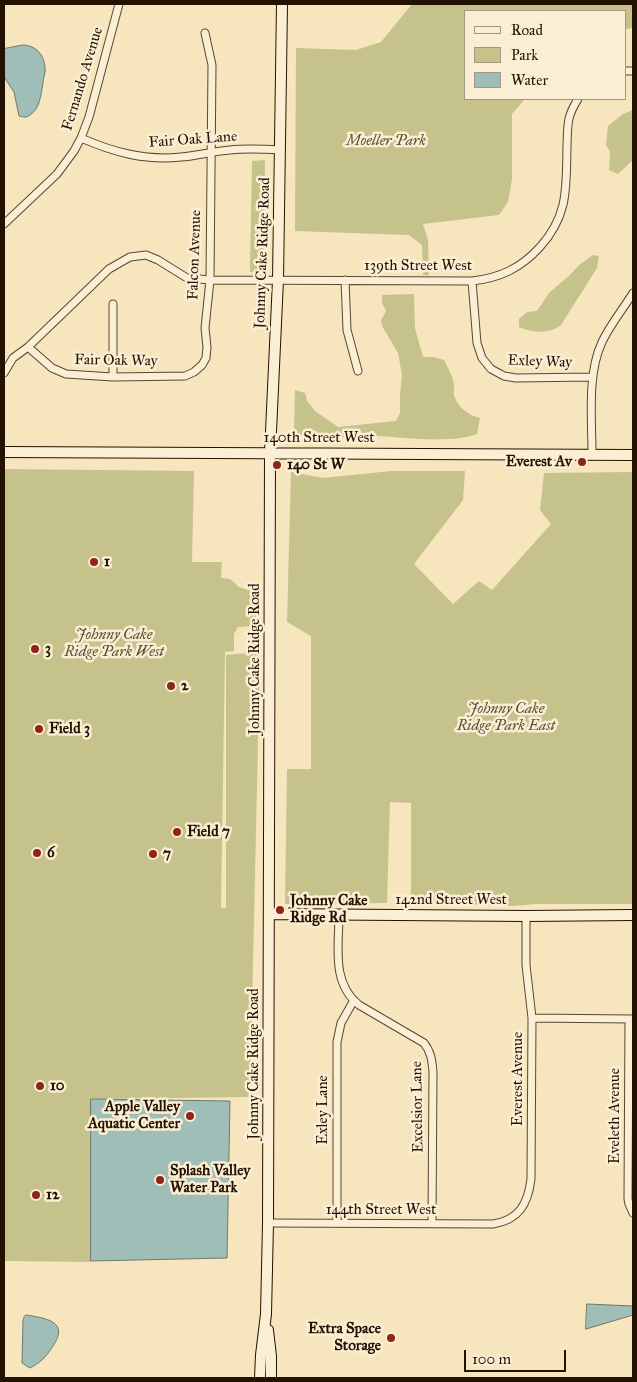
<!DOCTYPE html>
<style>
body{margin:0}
#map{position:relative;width:637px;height:1382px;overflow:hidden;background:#f7e5bd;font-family:"IM FELL Great Primer",serif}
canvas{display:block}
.frame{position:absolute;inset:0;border:5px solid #241200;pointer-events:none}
.legend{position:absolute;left:464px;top:10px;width:162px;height:90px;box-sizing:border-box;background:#faeed4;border:1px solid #a4967f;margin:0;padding:6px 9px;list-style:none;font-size:15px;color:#241200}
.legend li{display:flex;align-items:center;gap:10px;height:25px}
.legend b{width:25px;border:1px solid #a4967f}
.scale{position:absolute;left:464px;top:1350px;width:102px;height:22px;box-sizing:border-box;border:2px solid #241200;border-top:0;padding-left:6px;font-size:15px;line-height:18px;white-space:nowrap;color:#241200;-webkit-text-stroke:4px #faeed4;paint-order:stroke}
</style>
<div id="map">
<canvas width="637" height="1382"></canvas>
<div class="frame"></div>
<ul class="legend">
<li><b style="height:6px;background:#faeed4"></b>Road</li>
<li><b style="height:14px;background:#c5c28c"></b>Park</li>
<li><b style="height:14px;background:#9ebeb7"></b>Water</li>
</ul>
<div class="scale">100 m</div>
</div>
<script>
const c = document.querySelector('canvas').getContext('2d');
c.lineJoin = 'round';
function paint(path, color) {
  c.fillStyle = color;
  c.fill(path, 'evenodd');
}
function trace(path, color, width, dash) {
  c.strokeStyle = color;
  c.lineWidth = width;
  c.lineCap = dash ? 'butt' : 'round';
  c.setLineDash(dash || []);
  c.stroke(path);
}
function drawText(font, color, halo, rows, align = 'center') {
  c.font = font + ' "IM FELL Great Primer",serif';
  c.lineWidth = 5;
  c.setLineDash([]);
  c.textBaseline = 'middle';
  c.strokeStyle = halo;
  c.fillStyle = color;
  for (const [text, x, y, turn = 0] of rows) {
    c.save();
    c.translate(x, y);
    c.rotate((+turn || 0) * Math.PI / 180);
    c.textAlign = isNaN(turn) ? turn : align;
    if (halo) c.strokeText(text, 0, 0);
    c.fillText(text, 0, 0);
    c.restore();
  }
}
const green = new Path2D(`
 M412,4H633V28L626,29V11H466V99H525L512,114V179L508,202L499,215L423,224L428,240L429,275H423L422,245L409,235L295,231L296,48L356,50L381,42Z
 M633,110V160L618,174L609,170L610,152L606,145L608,126L623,114Z
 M265,160L263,273L250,272L252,161Z
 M593,255L599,256L597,268L561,325C550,334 532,333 519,327V319L527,312L537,311L549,293L571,274L579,265Z
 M414,294L415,328L423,357H433L444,360C448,368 454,378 454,387C455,391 453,390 454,395C458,408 468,415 480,418L477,434C450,444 404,437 374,436C348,436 320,441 294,434L295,390L305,393L307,401L315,411L338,427L396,421L400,413V396L402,375L398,353L382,326L381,320L386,311L382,303V295Z
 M4,469L194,471L192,562H222L221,578L230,579L239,587L254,592L257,626L238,627L234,634V651L225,652L221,908H226V655L260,652L250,1097L91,1099L90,1262L4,1261Z
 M391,471H465L463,500L414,564L453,604L479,581L492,590L551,524L540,510L544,473L633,472V904H536L513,906L411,902V803L390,802L387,903L285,904L287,769H311V636L287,622L291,472L323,478Z`);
const water = new Path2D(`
 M23,45C36,45 44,55 45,67C46,72 43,78 43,83C41,94 40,109 30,115C27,118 23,117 19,116L14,92L4,77V49Z
 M91,1099L230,1101L227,1258L91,1261Z
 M587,1304L633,1306V1315L586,1329Z
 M26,1315C45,1318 70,1321 53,1346C47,1356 40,1363 30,1368L22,1363L23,1321L24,1317Z`);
const street = new Path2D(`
 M626,71H633
 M81,138C113,152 145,161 181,157C197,156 214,151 230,150C246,148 264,149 280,150
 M4,224L57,174L74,151L81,138L89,117L119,4
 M345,280L347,330L358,371
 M472,281L477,343L482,358L491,369L504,376L516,378L592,377
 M28,347L52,368L66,374L113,377L185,376L194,372L202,365L206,358L207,347L205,328L210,280L212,65L205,33
 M4,373L13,358L28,347L109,269L130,257L146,255L158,260L187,278L210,280L472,281C500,278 521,268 540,247C569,215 566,187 567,146C568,125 566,118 578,99
 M113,377V304
 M592,454C592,419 587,374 602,342C610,325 623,309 633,293
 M339,914C339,946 331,983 359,1005L424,1043C431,1052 432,1060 433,1072L432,1223
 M532,1018L631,1019
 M629,1019L628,1199L629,1204L633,1213
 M268,1223L493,1224C519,1220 528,1204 531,1179L532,1018L526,965V916
 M337,1223V1042L341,1023L354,1000`);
const secondary = new Path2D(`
 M4,452L633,455
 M269,914L526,916L633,915
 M268,1330L271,1356V1378
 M260,1378L261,1355L266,1314L268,1223L270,453L278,280L282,4`);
const markers = [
 [582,462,5,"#8f2418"],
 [277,465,5,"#8f2418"],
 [94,562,5,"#8f2418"],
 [35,649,5,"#8f2418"],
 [171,686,5,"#8f2418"],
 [39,729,5,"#8f2418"],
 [177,832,5,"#8f2418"],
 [37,853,5,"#8f2418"],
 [153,854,5,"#8f2418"],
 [280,910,5,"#8f2418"],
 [40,1086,5,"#8f2418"],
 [190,1116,5,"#8f2418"],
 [160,1180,5,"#8f2418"],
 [36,1195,5,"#8f2418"],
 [391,1338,5,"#8f2418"]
];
const streetNames = [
 ["Fernando Avenue",83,79,-73],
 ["Fair Oak Lane",193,140,-4],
 ["Johnny Cake Ridge Road",263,253,-88],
 ["Falcon Avenue",195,255,-88],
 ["139th Street West",418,266],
 ["Fair Oak Way",116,361,1],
 ["Exley Way",540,362,2],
 ["140th Street West",319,438],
 ["Johnny Cake Ridge Road",255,659,-90],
 ["142nd Street West",451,900],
 ["Johnny Cake Ridge Road",254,1064,-90],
 ["Everest Avenue",518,1079,-90],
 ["Excelsior Lane",418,1107,-91],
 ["Exley Lane",323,1110,-90],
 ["Eveleth Avenue",615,1116,-90],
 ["144th Street West",381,1210]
];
const parkNames = [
 ["Moeller Park",386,141],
 ["Johnny Cake",114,635],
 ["Ridge Park West",114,652],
 ["Johnny Cake",506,709],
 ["Ridge Park East",506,726]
];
const poiNames = [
 ["Everest Av",572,462,"right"],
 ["140 St W",287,465],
 ["1",104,562],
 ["3",45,649],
 ["2",181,686],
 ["Field 3",49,729],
 ["Field 7",187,832],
 ["6",47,853],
 ["7",163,854],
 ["Johnny Cake",290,901],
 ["Ridge Rd",290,918],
 ["10",50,1086],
 ["Apple Valley",180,1107,"right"],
 ["Aquatic Center",180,1124,"right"],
 ["Splash Valley",170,1171],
 ["Water Park",170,1188],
 ["12",46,1195],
 ["Extra Space",381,1329,"right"],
 ["Storage",381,1346,"right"]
];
paint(green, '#c5c28c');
paint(water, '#9ebeb7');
trace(water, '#6d796e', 1);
trace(street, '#59472f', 9);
trace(secondary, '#241200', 12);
trace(street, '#faeed4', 7);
trace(secondary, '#faeed4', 10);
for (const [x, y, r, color] of markers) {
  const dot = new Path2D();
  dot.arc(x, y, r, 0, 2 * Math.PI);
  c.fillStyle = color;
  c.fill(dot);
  trace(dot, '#faeed4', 2);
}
drawText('15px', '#241200', '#faeed4', streetNames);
drawText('italic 15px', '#5c5031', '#faeed4', parkNames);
drawText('bold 15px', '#241200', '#faeed4', poiNames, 'left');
</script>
